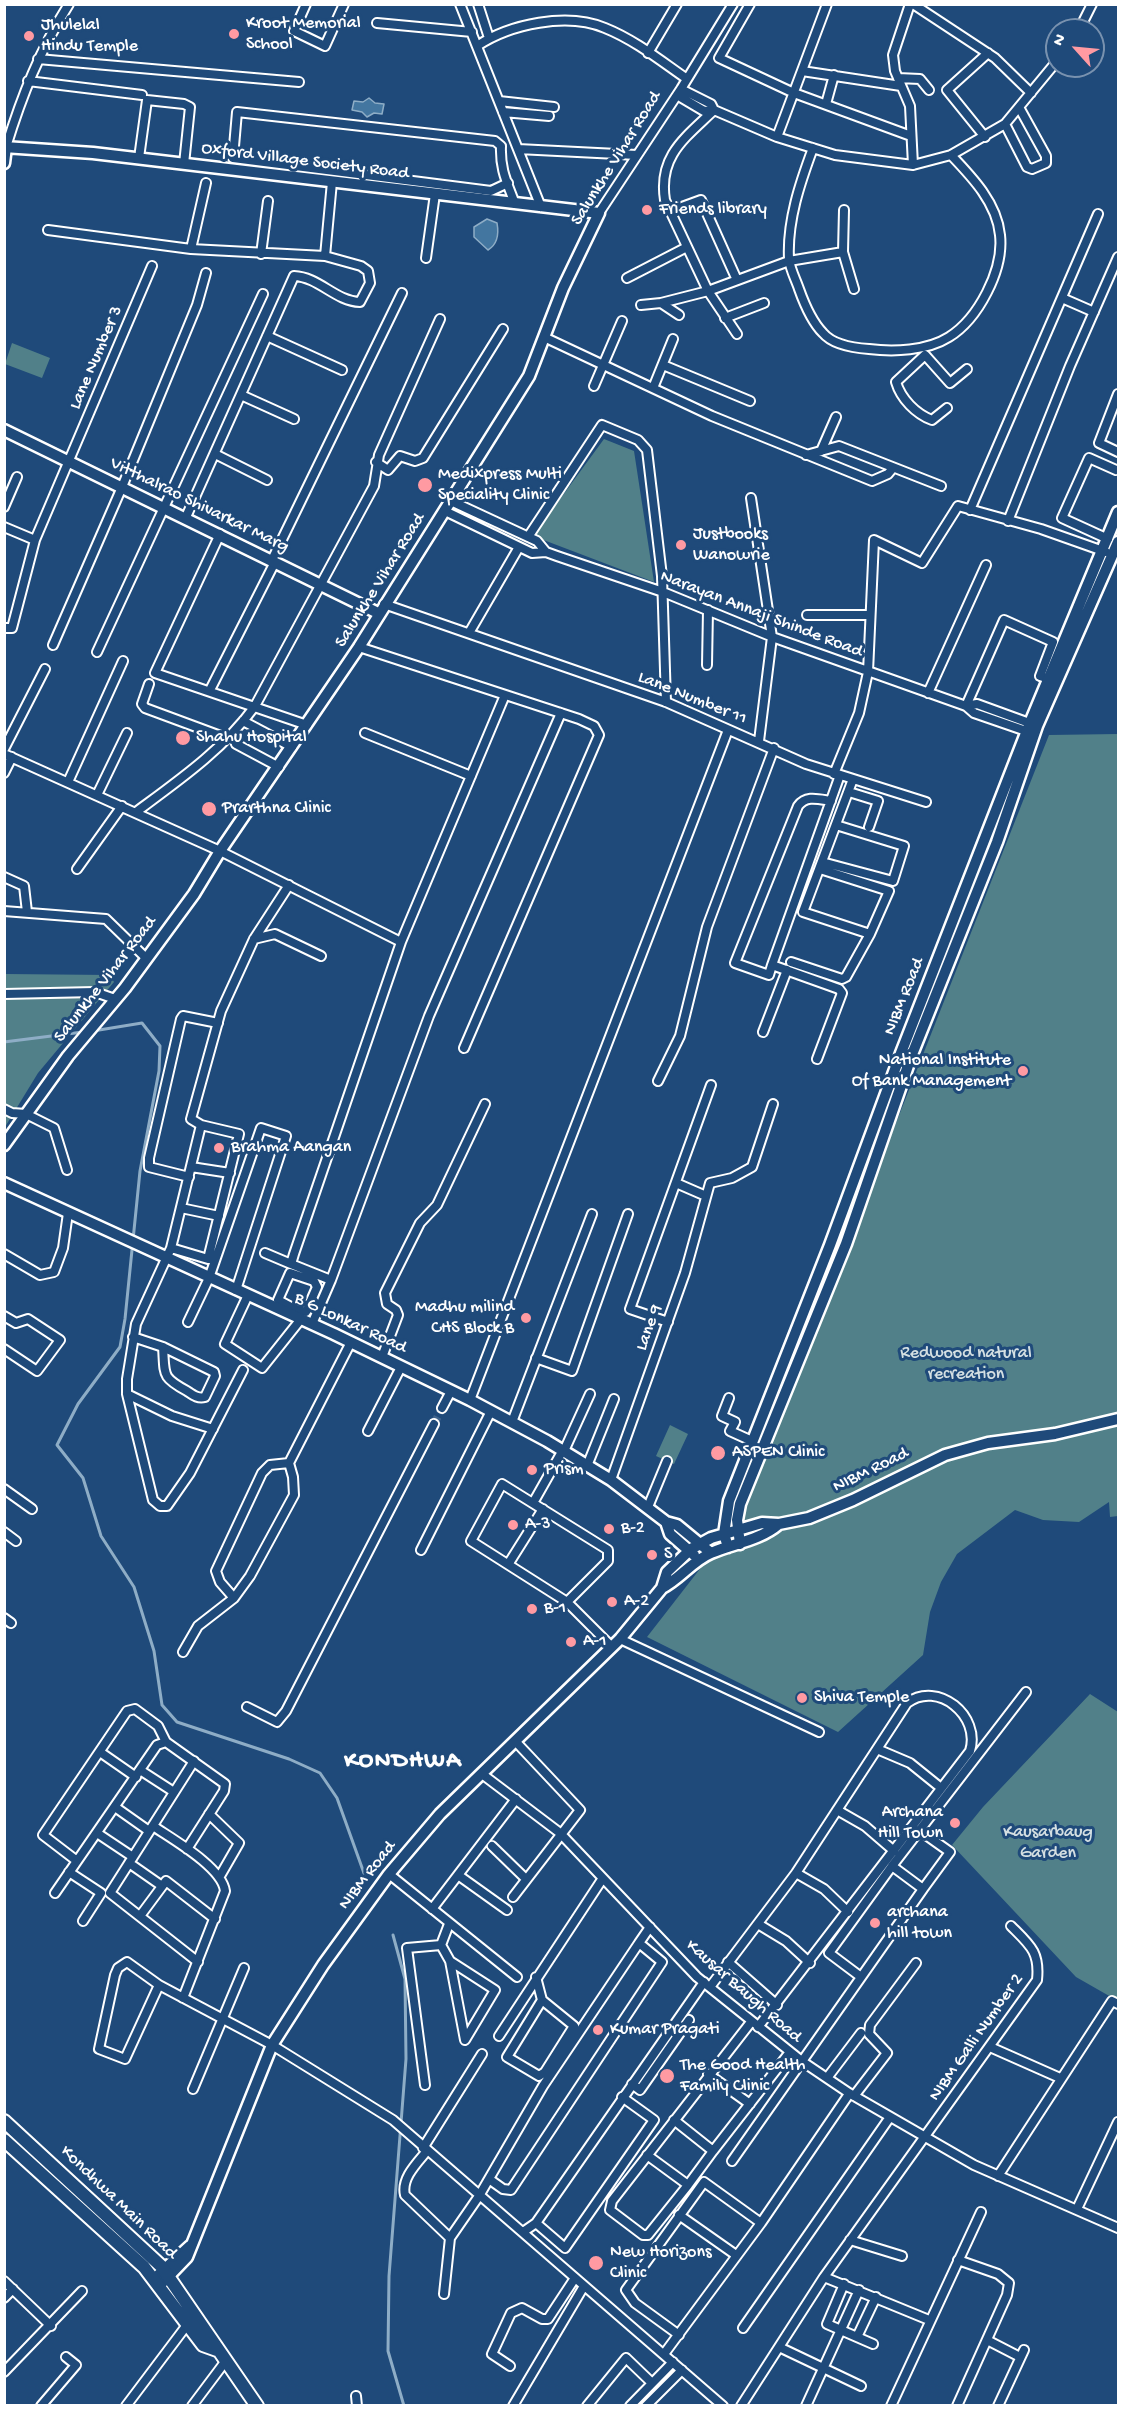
<!DOCTYPE html>
<style>
body{margin:0}
#map{position:relative;width:1123px;height:2410px;overflow:hidden;background:#1f4a7a;font-family:"Gochi Hand",sans-serif}
canvas{display:block}
.frame{position:absolute;inset:0;border:6px solid #fff;pointer-events:none}
.north{position:absolute;left:1045px;top:18px;width:60px;height:60px;box-sizing:border-box;background:#1f4a7a;border:2px solid #7992af;border-radius:50%;rotate:297deg;font-size:16px;font-weight:700;line-height:24px;text-align:center;color:#fff}
.north::after{content:'';display:block;margin:auto;width:21px;height:27px;background:#ff9aa2;clip-path:polygon(50% 0,100% 100%,50% 72%,0 100%)}
</style>
<div id="map">
<canvas width="1123" height="2410"></canvas>
<div class="frame"></div>
<div class="north">N</div>
</div>
<script>
const c = document.querySelector('canvas').getContext('2d');
c.lineJoin = 'round';
function paint(path, color) {
  c.fillStyle = color;
  c.fill(path, 'evenodd');
}
function trace(path, color, width, dash) {
  c.strokeStyle = color;
  c.lineWidth = width;
  c.lineCap = dash ? 'butt' : 'round';
  c.setLineDash(dash || []);
  c.stroke(path);
}
function drawText(font, color, halo, rows, align = 'center') {
  c.font = font + ' "Gochi Hand",sans-serif';
  c.lineWidth = 6;
  c.setLineDash([]);
  c.textBaseline = 'middle';
  c.strokeStyle = halo;
  c.fillStyle = color;
  for (const [text, x, y, turn = 0] of rows) {
    c.save();
    c.translate(x, y);
    c.rotate((+turn || 0) * Math.PI / 180);
    c.textAlign = isNaN(turn) ? turn : align;
    if (halo) c.strokeText(text, 0, 0);
    c.fillText(text, 0, 0);
    c.restore();
  }
}
const green = new Path2D(`
 M12,343L50,358L42,378L5,364Z
 M604,439L634,451L654,582L533,536Z
 M1118,734V1516L1110,1517L1109,1502L1079,1522L1043,1520L1015,1510L957,1554L941,1582L930,1612L923,1655L838,1732L647,1637L741,1516L1049,735Z
 M5,974L110,975L114,982L38,1073L5,1127Z
 M670,1425L688,1434L674,1464L656,1456Z
 M1090,1694L1118,1712V2001L1076,1977L952,1845L983,1807Z`);
const water = new Path2D(`
 M369,98L375,103L384,104L382,114L374,113L367,117L362,112L352,110L354,101L363,102Z
 M487,219L497,223C499,234 498,244 488,250L474,237V227Z`);
const stream = new Path2D(`
 M93,1031L142,1023L160,1046L159,1071L140,1171L125,1319L120,1347L78,1404L57,1445L83,1478L101,1536L134,1587L154,1651L162,1705L177,1722L289,1759L320,1773L337,1798L365,1876
 M4,1042L83,1032
 M393,1935L405,1979L406,2059L389,2276L388,2351L404,2406`);
const streetTunnel = new Path2D(`
 M434,1424L442,1408`);
const street = new Path2D(`
 M306,4L294,31L325,46L344,4
 M460,4L541,207
 M478,4L489,38
 M750,4L719,58L794,93L911,136
 M910,4L893,55L895,71L910,106L913,165
 M913,4L995,58L1031,93
 M377,23L472,32
 M1079,30L1092,4
 M477,46C510,24 567,12 605,28C635,40 661,61 687,79
 M648,53L677,4
 M38,59L299,82
 M802,71L901,86
 M898,78L920,79L929,90
 M28,81L142,95
 M681,89L711,104L714,110L777,137L835,155L913,165L951,155L1005,124L1057,61
 M677,95L704,111L714,110
 M499,101L554,107
 M826,104L834,75
 M714,110C685,138 658,156 665,200L708,291L737,334
 M503,112L549,116
 M1005,124L1027,167L1032,169L1046,163V156L1020,109
 M777,137L827,4
 M985,137L947,90L988,53
 M6,147C22,95 40,50 69,4
 M813,148C800,183 787,221 789,259C790,269 796,280 799,289C804,303 812,322 823,333C833,345 854,348 869,349C893,352 927,351 949,337C978,319 1004,270 1000,235C997,203 972,177 951,155
 M518,149L637,155
 M139,158L147,100L184,104L190,107L184,164
 M508,183L491,191L233,158L237,112L495,141L501,146C500,170 507,182 515,204
 M844,210L843,252L854,289
 M671,211L701,200L737,280
 M599,213L681,89L733,4
 M48,230L191,249
 M261,254L268,201
 M325,256L332,182
 M426,258L435,194
 M627,278L687,247
 M1062,298L1094,312
 M661,303L708,291L789,261L843,252
 M641,305L661,303L679,315
 M725,318L764,303
 M267,336L342,370
 M546,338L712,416L872,481L888,474L893,468
 M663,365L750,401
 M594,386L622,321
 M653,388L673,339
 M1118,394L1099,443L1118,452
 M241,395L294,419
 M947,408L932,420C916,414 901,399 896,382L925,355L950,383L967,369
 M821,451L836,417
 M215,454L267,480
 M806,455L839,446L941,486
 M376,462L388,470L400,456L415,461L423,458L503,329
 M751,498L772,637L759,741
 M451,501L537,541L546,552L557,556L663,592L775,638L966,706L974,713L1029,732
 M4,507L17,477
 M970,510L1098,214
 M445,511L532,553L546,552
 M186,517L294,276C319,277 335,301 360,302L370,283L368,271L361,266L325,256L191,249L206,183
 M1008,521L1070,366L1118,257
 M4,527L35,540
 M220,534L155,673L307,725
 M528,537L602,425L638,440L647,450L662,576L666,702
 M1108,539L1062,518L1089,458L1116,470
 M272,560L402,293
 M384,604L666,702L806,764L926,802
 M807,615H870
 M4,628H12L35,540L152,266
 M469,633L519,547
 M53,645L122,487L197,305L206,273
 M359,647L579,719L594,726L599,735L464,1048
 M97,652L263,294
 M707,665L708,610
 M149,684L142,704L145,708L226,738
 M210,690L275,562
 M928,693L986,565
 M966,706L1004,620L1053,642L1040,676L1049,679
 M966,706L977,704L1032,724
 M243,721L292,747
 M365,733L471,776
 M236,744L279,767
 M4,749L45,669
 M4,754L220,851L401,942
 M4,773L12,757
 M834,774L859,713L868,672L874,540L922,563L958,506L1041,529L1106,552
 M68,782L123,661
 M849,792L878,801L869,827
 M97,795L127,733
 M136,812C178,781 224,749 255,706L374,486L379,455L440,319
 M822,862L893,881L904,846L836,825
 M77,869L122,806
 M820,869L889,891L870,934
 M4,877L24,886L27,912
 M4,911L106,919L145,957
 M254,939L275,934L321,956
 M791,962L842,979L846,977L870,934L803,912L853,779
 M772,965L769,975L735,963L798,806C806,795 818,799 831,801
 M4,994L95,992L115,999
 M763,1032L787,970
 M817,1059L842,993L839,989L772,965L840,775
 M658,1081L680,1036L707,927L774,748
 M4,1109L12,1113L26,1114L54,1128L67,1170
 M191,1167L230,1173
 M189,1177L149,1167V1158L181,1019L183,1016L218,1023
 M676,1183L706,1196
 M181,1208L219,1216
 M171,1248L208,1259L239,1134L201,1125
 M265,1253L291,1264
 M4,1254L40,1275L54,1272L63,1248L68,1213
 M331,1280L429,1016L561,713
 M248,1295L225,1344L262,1368L301,1319
 M290,1314L293,1308L278,1300L290,1273L314,1281L317,1287L306,1312L293,1308
 M4,1316L16,1323L28,1319L60,1340L37,1371L4,1349
 M188,1322L209,1278L261,1128L286,1136L236,1290
 M668,1322L630,1309L711,1085
 M312,1324L331,1280L291,1264L294,1254L401,942L505,695
 M133,1337L163,1347L214,1372L215,1376L205,1397C198,1399 193,1395 187,1391C161,1377 165,1375 163,1347
 M382,1357L398,1315L396,1310L387,1304L385,1293L420,1223L437,1205L485,1104
 M536,1358L572,1371L628,1214
 M127,1394L153,1500L160,1506H167L190,1473L243,1370
 M729,1398L722,1416L735,1422L730,1431L752,1441
 M470,1400L728,730
 M442,1408L451,1391
 M512,1422L592,1214
 M213,1429L172,1416L127,1394V1379L136,1324L171,1248L201,1125L191,1119L221,1011L254,939L289,885
 M368,1431L401,1367
 M564,1451L590,1394
 M587,1466L614,1399
 M611,1480L685,1273L710,1183L732,1178L752,1167L773,1104
 M4,1489L32,1509
 M533,1503L563,1450
 M648,1507L667,1461
 M4,1532L16,1541
 M421,1550L491,1411
 M509,1563L543,1509
 M234,1598L220,1582L216,1571L262,1473L270,1465L289,1463
 M567,1602L608,1561V1550L502,1484L471,1541L567,1602L611,1646
 M4,1618L11,1623
 M620,1639L819,1732
 M183,1652L198,1626L234,1598L250,1576L294,1495L293,1477L289,1463L351,1342
 M247,1707L277,1722L286,1711L434,1424
 M877,1749L910,1763L941,1788
 M100,1752L136,1777
 M194,1761L110,1893L198,1962
 M140,1770L174,1792
 M482,1774L560,1833L697,1977L803,2062L849,2093L974,2165L1118,2228
 M115,1807L149,1831
 M837,1810L865,1826L894,1851
 M209,1814L239,1843L220,1876
 M153,1826C172,1839 222,1867 225,1891L183,1998
 M919,1830L950,1852L923,1889
 M97,1833L133,1857
 M492,1846L526,1879
 M77,1861L43,1835L127,1711L135,1709L158,1726L166,1742
 M129,1863L162,1886
 M69,1872L101,1893L83,1921
 M796,1873L824,1889L848,1912
 M389,1874L517,1977
 M458,1875L507,1910
 M55,1893L157,1745L166,1742L225,1784L224,1791L187,1849
 M513,1897L580,1810L516,1742
 M432,1909L516,1799
 M140,1916L166,1881L215,1919
 M449,1924L441,1945L450,1961L465,2040L495,1990L450,1961
 M758,1924L786,1941L810,1963
 M728,1962L777,2005
 M536,1977L542,2000L507,2057L539,2076L545,2072L574,2026L542,2000
 M861,1977L829,1953L892,1866
 M159,1985L125,2059L99,2049L115,1975L118,1968L127,1962L159,1985L272,2045L393,2120L723,2406
 M710,1987L796,1873L907,1703C938,1680 981,1716 970,1751L758,2027
 M499,2036L603,1878
 M990,2047L1060,2078
 M708,2074L750,2104
 M827,2078L861,2033
 M632,2084L640,2090L689,2020
 M425,2085L407,1948L441,1945
 M193,2089L244,1968
 M854,2096L887,2053L869,2034L870,2025L916,1963
 M674,2120L713,2151L688,2185
 M423,2148L482,2054
 M713,2151L790,2052
 M426,2152C416,2164 401,2179 405,2195L450,2238
 M647,2155L688,2185L648,2235H643L610,2210L612,2201L751,2022
 M732,2161L923,1889L892,1866L1026,1692
 M998,2176L1112,2001L1118,2004
 M489,2179L503,2189L511,2190L662,1962L639,1943L650,1927
 M1077,2209L1118,2122
 M679,2215L736,2255
 M536,2223L565,2248L654,2120L622,2097
 M523,2232L536,2223L704,1982
 M850,2240L902,2256
 M824,2277L929,2320
 M4,2281L51,2326
 M844,2284L827,2324L873,2344
 M444,2294L450,2238L479,2196L543,2086L639,1943
 M4,2298L13,2289
 M743,2328L890,2117
 M679,2335L635,2303L626,2290L704,2182L761,2223
 M857,2337L876,2297
 M987,2340L1020,2357
 M779,2347L861,2386
 M664,2354L761,2223L849,2094
 M510,2366L492,2354L511,2313L522,2308L542,2319H548L575,2278
 M4,2372L82,2291
 M356,2396L357,2406
 M41,2406L76,2365L66,2357
 M126,2406L190,2321
 M192,2406L225,2362
 M513,2406L584,2286
 M587,2406L626,2358L652,2383
 M630,2406L673,2362
 M646,2406L682,2370
 M741,2406L824,2277L1037,1980C1040,1952 1030,1945 1011,1926
 M806,2406L859,2290
 M891,2406L981,2212
 M957,2406L1007,2295L1009,2283L998,2274L958,2260
 M998,2406L1024,2350`);
const secondary = new Path2D(`
 M4,147L93,153L599,213L563,288L529,376L359,647L220,851L194,894L125,988L68,1056L4,1145
 M4,163L6,147
 M4,430L378,613
 M4,1183L334,1334L470,1400L547,1441L611,1480L666,1522L677,1525L711,1553
 M666,1522L670,1534L694,1555
 M740,1544L737,1520L740,1504L846,1244L911,1057L997,842L1037,726L1118,542
 M728,1547L724,1534L729,1501L830,1245L901,1053L1030,723L1118,512
 M662,1588C680,1579 692,1561 711,1553C734,1543 759,1541 779,1524
 M154,2279L190,2246
 M163,2282L187,2257L272,2045L323,1965L389,1874L440,1814L620,1639L662,1588L667,1572L691,1549L711,1538L762,1523L779,1524L809,1518L853,1500L945,1455L988,1443L1055,1434L1118,1419`);
const primary = new Path2D(`
 M4,2121L161,2266L257,2406
 M4,2140L144,2267L203,2345L217,2350`);
const markers = [
 [234,34,6,"#ff9aa2"],
 [29,36,6,"#ff9aa2"],
 [647,210,6,"#ff9aa2"],
 [425,485,8,"#ff9aa2"],
 [681,545,6,"#ff9aa2"],
 [183,738,8,"#ff9aa2"],
 [209,809,8,"#ff9aa2"],
 [1023,1071,6,"#ff9aa2"],
 [219,1148,6,"#ff9aa2"],
 [526,1318,6,"#ff9aa2"],
 [718,1453,8,"#ff9aa2"],
 [532,1470,6,"#ff9aa2"],
 [513,1525,6,"#ff9aa2"],
 [609,1529,6,"#ff9aa2"],
 [652,1555,6,"#ff9aa2"],
 [612,1602,6,"#ff9aa2"],
 [532,1609,6,"#ff9aa2"],
 [571,1642,6,"#ff9aa2"],
 [802,1698,6,"#ff9aa2"],
 [955,1823,6,"#ff9aa2"],
 [875,1923,6,"#ff9aa2"],
 [598,2030,6,"#ff9aa2"],
 [667,2076,8,"#ff9aa2"],
 [596,2263,8,"#ff9aa2"]
];
const poiNames = [
 ["Kroot Memorial",246,24],
 ["School",246,45],
 ["Jhulelal",41,26],
 ["Hindu Temple",41,47],
 ["Friends library",659,210],
 ["Medixpress Multi",438,475],
 ["Speciality Clinic",438,496],
 ["Justbooks",693,535],
 ["Wanowrie",693,556],
 ["Shahu Hospital",196,738],
 ["Prarthna Clinic",222,809],
 ["National Institute",1011,1061,"right"],
 ["Of Bank Management",1011,1082,"right"],
 ["Brahma Aangan",231,1148],
 ["Madhu milind",514,1308,"right"],
 ["CHS Block B",514,1329,"right"],
 ["ASPEN Clinic",732,1453],
 ["Prism",544,1470],
 ["A-3",525,1525],
 ["B-2",621,1529],
 ["S",664,1555],
 ["A-2",624,1602],
 ["B-1",544,1609],
 ["A-1",583,1642],
 ["Shiva Temple",814,1698],
 ["Archana",943,1813,"right"],
 ["Hill Town",943,1834,"right"],
 ["archana",887,1913],
 ["hill town",887,1934],
 ["Kumar Pragati",610,2030],
 ["The Good Health",680,2066],
 ["Family Clinic",680,2087],
 ["New Horizons",610,2253],
 ["Clinic",610,2274]
];
const streetNames = [
 ["Salunkhe Vihar Road",617,159,-58],
 ["Oxford Village Society Road",305,162,7],
 ["Lane Number 3",97,358,-67],
 ["Vitthalrao Shivarkar Marg",199,506,26],
 ["Salunkhe Vihar Road",381,581,-58],
 ["Narayan Annaji Shinde Road",761,615,21],
 ["Lane Number 11",692,699,22],
 ["Salunkhe Vihar Road",106,980,-52],
 ["NIBM Road",905,997,-68],
 ["B G Lonkar Road",350,1324,25],
 ["Lane 9",650,1328,-70],
 ["NIBM Road",871,1471,-26],
 ["NIBM Road",368,1876,-52],
 ["Kausar Baugh Road",743,1992,41],
 ["NIBM Galli Number 2",977,2038,-55],
 ["Kondhwa Main Road",118,2203,44]
];
const parkNames = [
 ["Redwood natural",966,1354],
 ["recreation",966,1375],
 ["Kausarbaug",1048,1833],
 ["Garden",1048,1854]
];
const districtNames = [
 ["KONDHWA",403,1762]
];
paint(green, '#518089');
paint(water, '#4376a0');
trace(water, '#8eadc6', 1.5);
trace(stream, '#8eadc6', 3);
trace(streetTunnel, '#41658e', 8, [8, 4]);
trace(street, '#fff', 12);
trace(secondary, '#fff', 15);
trace(primary, '#fff', 16);
trace(street, '#1f4a7a', 8);
trace(secondary, '#1f4a7a', 10);
trace(primary, '#1f4a7a', 12);
for (const [x, y, r, color] of markers) {
  const dot = new Path2D();
  dot.arc(x, y, r, 0, 2 * Math.PI);
  c.fillStyle = color;
  c.fill(dot);
  trace(dot, '#1f4a7a', 2);
}
drawText('18px', '#fff', '#1f4a7a', poiNames, 'left');
drawText('18px', '#fff', '#1f4a7a', streetNames);
drawText('18px', '#d4dfe2', '#1f4a7a', parkNames);
c.letterSpacing = '1.5px';
drawText('bold 24px', '#fff', '#1f4a7a', districtNames);
c.letterSpacing = '0px';
</script>
